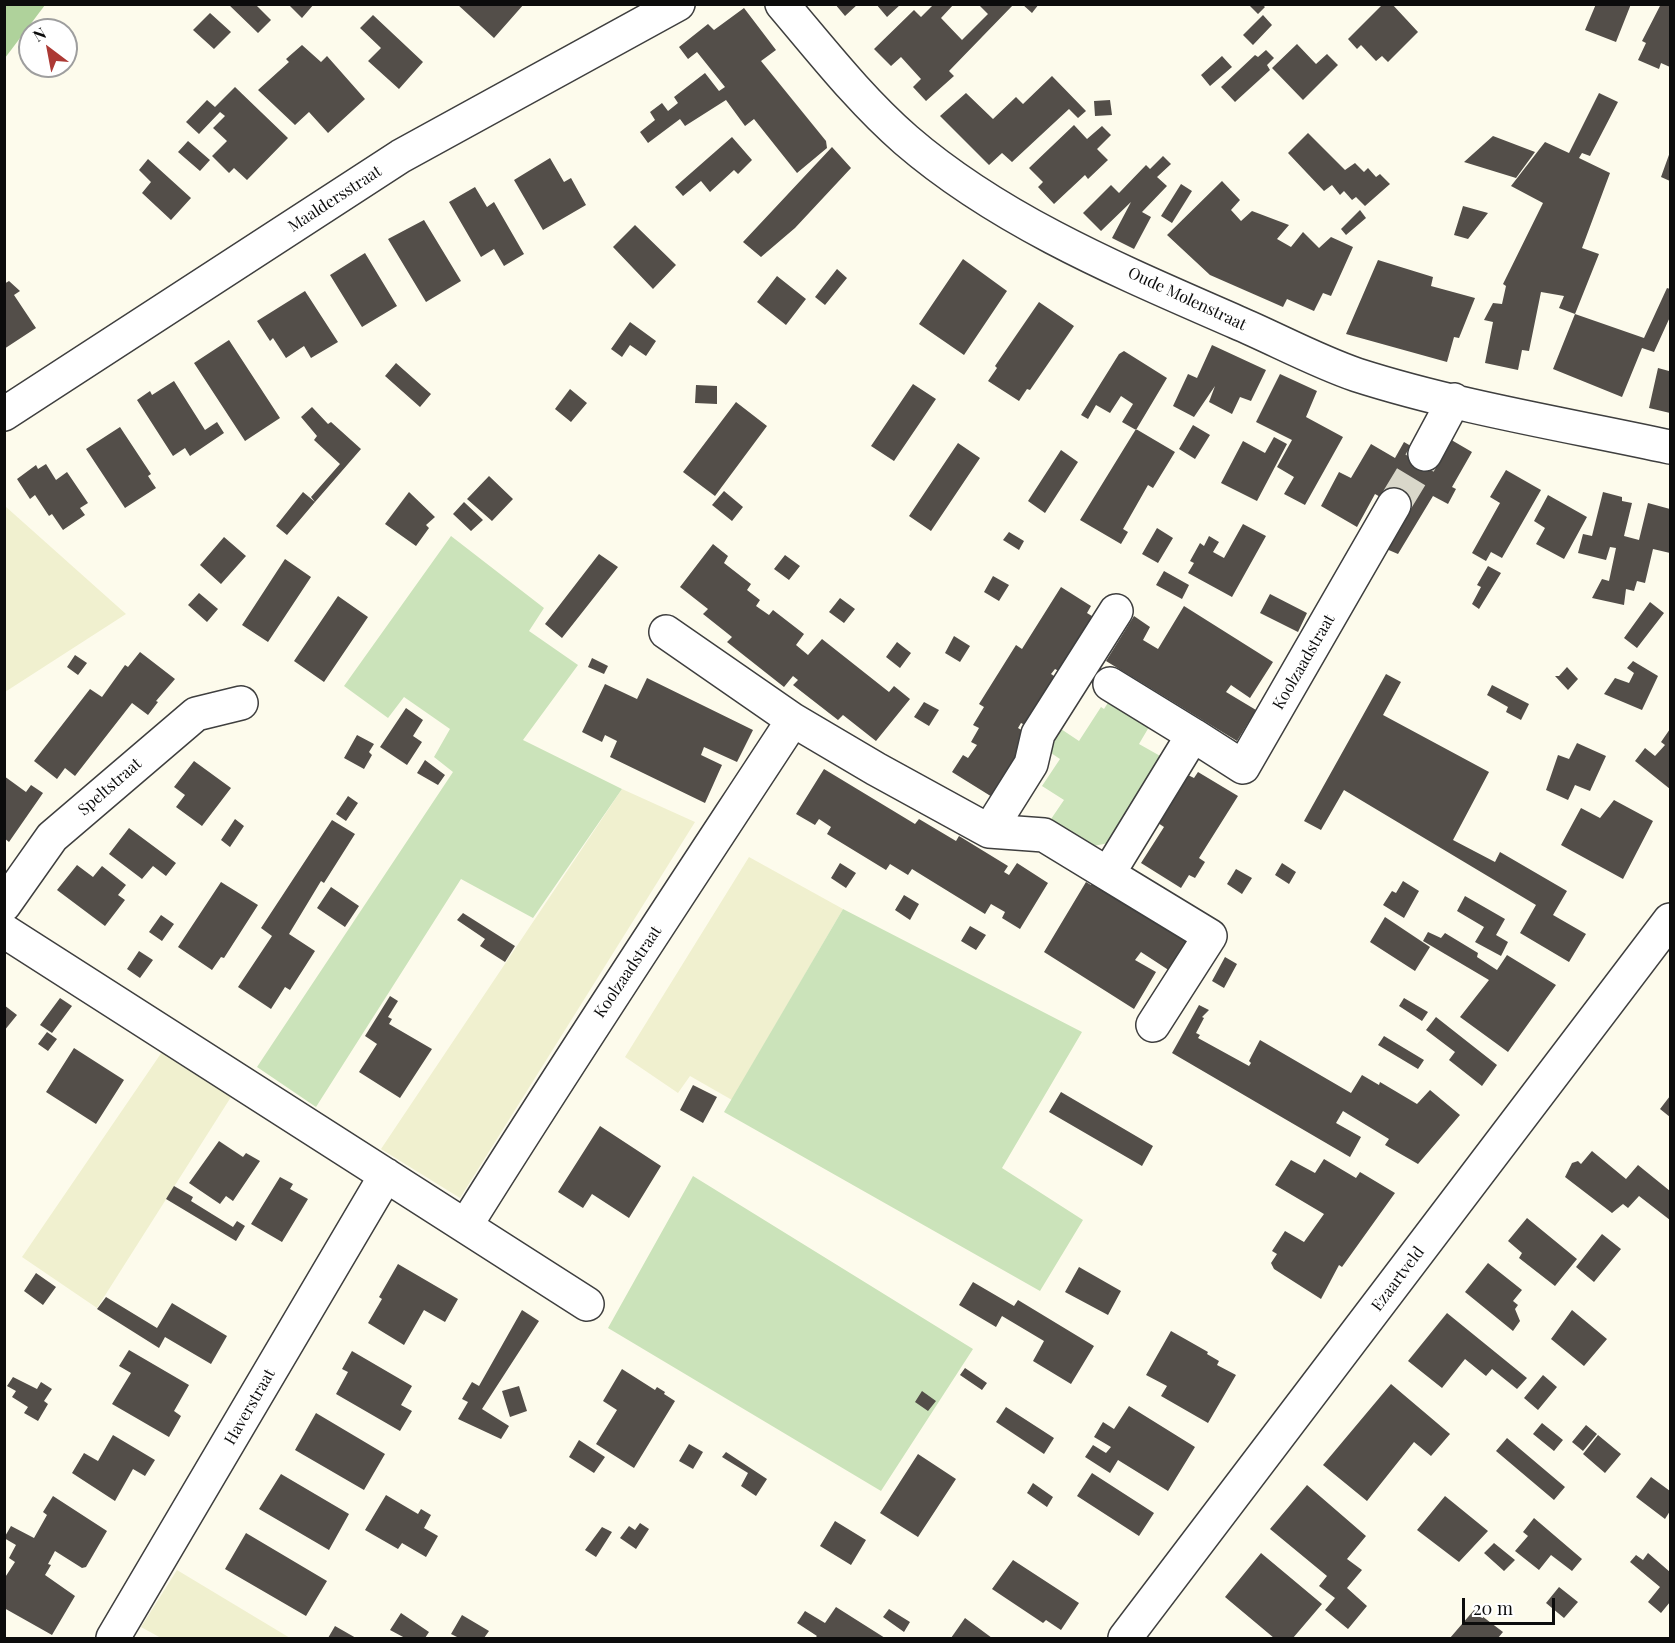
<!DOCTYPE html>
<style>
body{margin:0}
#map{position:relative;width:1675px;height:1643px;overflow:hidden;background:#fdfbec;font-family:"Playfair Display",serif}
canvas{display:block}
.frame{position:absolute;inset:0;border:6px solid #0c0c0c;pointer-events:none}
.north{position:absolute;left:18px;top:18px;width:60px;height:60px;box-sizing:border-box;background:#fff;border:2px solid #9e9e9e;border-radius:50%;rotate:328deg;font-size:16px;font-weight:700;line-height:24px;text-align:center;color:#0c0c0c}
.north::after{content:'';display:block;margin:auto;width:21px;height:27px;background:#ac3934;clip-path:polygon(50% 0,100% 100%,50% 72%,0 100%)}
.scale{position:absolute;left:1462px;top:1598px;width:93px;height:27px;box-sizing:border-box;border:3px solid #0c0c0c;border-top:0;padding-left:8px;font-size:18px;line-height:21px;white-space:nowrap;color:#0c0c0c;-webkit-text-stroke:4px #fff;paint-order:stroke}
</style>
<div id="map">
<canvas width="1675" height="1643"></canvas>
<div class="frame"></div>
<div class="north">N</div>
<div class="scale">20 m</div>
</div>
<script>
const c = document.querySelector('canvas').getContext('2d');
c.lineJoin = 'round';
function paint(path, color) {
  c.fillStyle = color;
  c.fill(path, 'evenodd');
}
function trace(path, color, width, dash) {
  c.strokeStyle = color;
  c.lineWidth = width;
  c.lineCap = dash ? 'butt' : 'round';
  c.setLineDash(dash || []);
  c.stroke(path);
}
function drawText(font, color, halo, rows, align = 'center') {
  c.font = font + ' "Playfair Display",serif';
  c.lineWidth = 6;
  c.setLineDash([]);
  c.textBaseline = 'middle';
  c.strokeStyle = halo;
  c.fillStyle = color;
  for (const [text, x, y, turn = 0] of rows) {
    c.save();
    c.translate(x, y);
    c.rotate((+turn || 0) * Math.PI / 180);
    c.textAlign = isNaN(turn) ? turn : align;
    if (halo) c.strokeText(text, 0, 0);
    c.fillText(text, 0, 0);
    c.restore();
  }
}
const farmland = new Path2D(`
 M5,506L126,614L5,692Z
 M622,789L695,822L460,1198L381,1149Z
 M749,857L843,909L732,1100L690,1076L678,1093L625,1057Z
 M164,1049L231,1097L97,1308L22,1257Z
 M177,1570L290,1638H161L141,1627Z`);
const green = new Path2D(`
 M451,536L544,608L529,631L578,665L523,740L622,789L533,918L461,879L316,1107L257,1067L453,772L434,757L450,729L404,697L388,718L344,686Z
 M1109,701L1149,727L1139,744L1162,757L1109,843L1088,847L1049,822L1064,800L1042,786L1060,759L1045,749L1058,727L1079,741L1101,707L1104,709Z
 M843,909L1082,1032L1002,1168L1083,1220L1040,1291L724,1112Z
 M693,1176L973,1349L881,1491L608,1328Z`);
const forest = new Path2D(`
 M5,4L45,5L5,58L4,5Z`);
const building = new Path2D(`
 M228,4H255L271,20L258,33Z
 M288,4H314L302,18Z
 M457,4H524L494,38Z
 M835,4H858L845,16Z
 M876,4H901L887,17Z
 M934,4H954L941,18L962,40L988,14L978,4H1014L949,71L954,76L926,101L913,87L921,79L901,57L891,66L874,49L914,10L921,17Z
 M1022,4H1039L1032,13Z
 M1248,4H1262L1265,7L1258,14Z
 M1383,4H1392L1418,32L1388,62L1382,56L1376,61L1361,45L1357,49L1348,39Z
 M1596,4H1631L1616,42L1585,30Z
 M1661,4H1670V67L1661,63L1659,69L1638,60L1646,43L1642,41Z
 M744,8L776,50L761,61L826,141L827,148L797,173L754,119L745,126L726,100L685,126L680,119L648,143L640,132L655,120L650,112L662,103L668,111L678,103L674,97L705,73L719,91L725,87L697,52L688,59L679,47L708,24L714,30Z
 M210,13L231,32L214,49L193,30Z
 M373,15L423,62L399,89L368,61L381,48L360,28Z
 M1263,15L1272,25L1253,45L1243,35Z
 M1297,44L1316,64L1327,54L1338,65L1303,100L1272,68Z
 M302,45L321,62L327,56L365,99L328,133L309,112L295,125L258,90L289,62L286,59Z
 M1266,50L1274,58L1267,65L1270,70L1235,102L1221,87L1255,55L1258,57Z
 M1222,56L1232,67L1210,86L1201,75Z
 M1052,76L1086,111L1078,118L1069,109L1012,162L1002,153L989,165L940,116L966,93L993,119L1016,97L1023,104Z
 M235,87L288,138L247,180L234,168L229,173L212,156L227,141L213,128L225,116L220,112L199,134L186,122L207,100L215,107Z
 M1599,93L1618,102L1590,156L1582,153L1579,158L1610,173L1582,248L1599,254L1575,314L1559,308L1564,296L1541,292L1529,351L1522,350L1518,370L1485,363L1493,322L1484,320L1493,303L1502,304L1506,286L1503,284L1543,203L1511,186L1545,142L1569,153Z
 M1110,100L1112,115L1095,116L1094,101Z
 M1074,125L1087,139L1102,126L1111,135L1097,149L1108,160L1088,179L1085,175L1054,204L1038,187L1043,182L1029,168Z
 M1308,133L1345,170L1355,163L1364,172L1368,168L1376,177L1380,174L1390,184L1365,206L1356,197L1352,200L1344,191L1340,195L1332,185L1324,191L1288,153Z
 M1493,136L1535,152L1516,178L1464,162Z
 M732,137L752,160L738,174L734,170L710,192L701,181L683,196L675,187Z
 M188,141L210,160L200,171L178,152Z
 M832,147L851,168L795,228L761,257L743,242Z
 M1670,152V181L1661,177Z
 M1163,156L1171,164L1157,177L1167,186L1142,212L1151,217L1134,249L1112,238L1131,202L1101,231L1083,213L1111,185L1119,193L1146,165L1150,169Z
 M550,158L564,182L571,178L586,205L543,230L514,180Z
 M148,159L191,198L171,220L142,193L151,182L139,170Z
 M1222,181L1240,200L1231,210L1241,221L1252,211L1289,225L1277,239L1291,247L1303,232L1319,248L1331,237L1353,247L1331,296L1323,293L1314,311L1287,299L1283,307L1210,275L1167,235Z
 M1181,184L1192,191L1172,223L1161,216Z
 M475,187L487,207L494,202L524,254L504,266L494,249L481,257L449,202Z
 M1463,206L1488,213L1468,239L1454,235Z
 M1360,210L1366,218L1346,235L1341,229Z
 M424,220L461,281L426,302L388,239Z
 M635,225L676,265L653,289L613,247Z
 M365,253L397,306L362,327L330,275Z
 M963,259L1007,291L964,355L919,324Z
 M1378,260L1433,277L1431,286L1475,298L1459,338L1454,337L1447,362L1346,334Z
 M837,269L847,278L825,305L815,297Z
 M777,276L806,299L786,325L757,302Z
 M9,281L20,291L14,295L36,328L4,349V284Z
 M1667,288L1670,289V317L1654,352L1642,348L1622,397L1553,369L1575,314L1644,338Z
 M305,291L338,342L311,358L304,346L286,358L273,338L270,341L257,321Z
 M1039,302L1074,326L1030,390L1027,389L1019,401L988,381L997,368L995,366Z
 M630,322L656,341L646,356L630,345L622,357L611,349Z
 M229,340L280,418L245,441L194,363Z
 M1212,345L1266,370L1251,401L1240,397L1232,414L1209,402L1215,386L1194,417L1173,406L1188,374L1197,378Z
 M1124,351L1167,378L1136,430L1122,422L1133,404L1121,396L1110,413L1096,405L1088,419L1081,415L1119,354Z
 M396,363L431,394L420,407L385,376Z
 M1670,366V413L1649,408L1658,368L1669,371Z
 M1280,374L1317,391L1306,417L1343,437L1305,505L1284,494L1294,477L1277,467L1292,440L1256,422Z
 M174,381L205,430L217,422L224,433L190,456L185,448L173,456L137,400L150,391L152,395Z
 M913,384L936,399L894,461L871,446Z
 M696,385L717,386V404L695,403Z
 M570,389L587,403L571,422L555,409Z
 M736,402L767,426L715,496L683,472Z
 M312,407L328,424L331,422L361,449L315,502L311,497L340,464L314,440L317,436L301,417Z
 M1193,425L1210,435L1195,459L1179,449Z
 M120,427L151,474L148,476L156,488L125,508L86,449Z
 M1136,429L1175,452L1153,488L1148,485L1123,529L1128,532L1121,544L1080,520Z
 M1274,437L1287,444L1257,501L1221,483L1243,441L1265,453Z
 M1448,438L1472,452L1452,487L1456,489L1448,504L1433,496L1398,554L1384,548L1405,511L1375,494L1357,527L1321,506L1339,472L1351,478L1371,444L1395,458L1404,442L1435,460Z
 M958,443L980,458L931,531L909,516Z
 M1061,450L1078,462L1045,513L1028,501Z
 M46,464L56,480L67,472L88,503L80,508L85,515L63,530L52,514L49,516L35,495L30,499L17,479L36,465L38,469Z
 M1506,470L1541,490L1502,558L1491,552L1486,561L1472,553L1500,503L1490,497Z
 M489,476L513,499L492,521L467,499Z
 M724,491L743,507L732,521L712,505Z
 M303,492L315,502L287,535L276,526Z
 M409,492L435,517L426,525L429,528L416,546L385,524Z
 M1603,492L1622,497V501L1632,503L1624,536L1639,540L1648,503L1670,509V553L1653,549L1645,583L1637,581L1634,591L1626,589L1624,605L1592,598L1602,579L1609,581L1616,548L1610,547L1606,560L1578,553L1583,534L1592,536Z
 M1548,495L1587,517L1564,559L1536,544L1545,528L1534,521Z
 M464,502L483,520L471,531L453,514Z
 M1243,524L1266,536L1232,597L1188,573L1194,563L1190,561L1200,543L1204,546L1209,536L1219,542L1213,552L1224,558Z
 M1157,528L1173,538L1158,563L1142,554Z
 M1009,532L1024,541L1019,550L1003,540Z
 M224,537L246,556L221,584L200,565Z
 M713,544L728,556L724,563L751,584L747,590L760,600L756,606L769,615L773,610L804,634L796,645L808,655L822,639L889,692L894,686L910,699L876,741L843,715L838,720L793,685L798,680L793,676L784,687L727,642L732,637L703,614L708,609L680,587Z
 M599,554L618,567L562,638L545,624Z
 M785,555L800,566L789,580L774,569Z
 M285,559L311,577L268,642L242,625Z
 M1488,566L1501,573L1479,609L1472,604L1481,587L1477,585Z
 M1164,571L1189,585L1182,599L1156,585Z
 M993,576L1009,585L999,601L984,592Z
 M1061,587L1091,606L1087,613L1100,621L1061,672L1055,669L1051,674L1057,678L1027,726L1021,723L1018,728L1030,735L997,800L952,772L963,755L968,758L977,745L971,742L979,728L973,725L984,707L979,704L1016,645L1022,649Z
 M199,593L218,609L207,622L188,605Z
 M1270,594L1307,613L1298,632L1260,613Z
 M338,596L368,617L324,682L294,661Z
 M840,598L855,609L844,623L829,612Z
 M1650,602L1664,613L1637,648L1624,638Z
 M1184,606L1273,662L1250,698L1231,685L1226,692L1256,710L1237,741L1106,661L1134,616L1150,627L1143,640L1158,649Z
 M954,636L970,646L960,662L945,653Z
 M897,642L911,653L900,668L886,657Z
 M140,652L175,679L156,701L158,702L148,715L132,703L75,776L65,768L57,779L34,761L90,689L102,697L125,665L128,667Z
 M75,655L87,663L78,675L67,667Z
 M592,658L608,666L604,674L588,667Z
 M1633,661L1658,676L1642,710L1604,694L1615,678L1629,683L1634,673L1627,668Z
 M1567,667L1578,679L1568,690L1555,676H1559Z
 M1386,674L1401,682L1383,715L1489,772L1453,840L1495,862L1500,852L1567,891L1553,915L1586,934L1569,962L1520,933L1536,905L1344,790L1321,830L1304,821Z
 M647,678L753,730L737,762L704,747L701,755L722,765L705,803L610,757L617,741L605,735L602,742L582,732L605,684L637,699Z
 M1492,685L1529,704L1521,720L1506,712L1508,707L1487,695Z
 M924,702L939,710L929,726L914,717Z
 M406,708L423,720L413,736L422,742L407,765L380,747Z
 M1670,729V789L1635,761L1645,748L1655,756L1665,745L1661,742Z
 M357,735L374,744L369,752L372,755L364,769L344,758Z
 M1577,743L1606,756L1590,791L1575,785L1568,800L1546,790L1558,755L1569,759Z
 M425,760L445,775L438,785L417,773Z
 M194,761L231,788L202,826L176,807L185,795L174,787Z
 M824,769L915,824L919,819L956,841L959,836L1008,866L1004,872L1009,875L1017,863L1048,883L1020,929L1002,918L1005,912L991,904L985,914L912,869L908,875L890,864L886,870L827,834L831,827L819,819L815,825L796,814Z
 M1198,772L1238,796L1199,858L1205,862L1195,878L1189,875L1181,888L1141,863L1164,827L1158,823L1173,798L1188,775L1194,778Z
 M4,776L26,792L31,785L43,793L9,842L4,838Z
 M348,796L358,803L346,821L336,814Z
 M1614,800L1653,821L1623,879L1561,845L1581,808L1600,818Z
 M235,819L244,826L230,847L221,840Z
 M332,820L355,834L324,883L321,881L289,934L315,951L290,990L285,987L271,1009L238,987L272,936L261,928Z
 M129,828L176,863L166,876L153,866L142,879L109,854Z
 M840,863L856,873L846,888L831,878Z
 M1282,863L1296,872L1289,884L1275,875Z
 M77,865L93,877L102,866L126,885L118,895L125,900L105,926L57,890Z
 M1236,869L1252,878L1242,894L1227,884Z
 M1095,880L1189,940L1170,971L1141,952L1135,960L1156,972L1134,1009L1044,952L1086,882L1091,885Z
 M1403,881L1419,891L1404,918L1383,905L1392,891L1396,893Z
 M221,882L258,905L224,958L221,957L212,970L178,947Z
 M331,887L359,906L345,927L317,908Z
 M904,895L919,904L910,920L895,910Z
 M1465,896L1505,919L1496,935L1508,942L1501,956L1475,942L1484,927L1457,911Z
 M463,913L515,946L505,962L480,946L485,939L457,920Z
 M161,915L174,924L162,941L149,932Z
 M1385,917L1430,947L1415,971L1370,942Z
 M970,926L986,935L976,950L961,941Z
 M1428,932L1441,938L1445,933L1478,953L1477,957L1497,970L1507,955L1556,985L1508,1052L1460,1017L1489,980L1423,941Z
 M139,951L153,960L140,978L127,969Z
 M1225,957L1237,964L1224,988L1212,981Z
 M390,996L398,1001L388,1017L392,1019L389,1024L432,1049L400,1098L359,1072L377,1044L365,1036Z
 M60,998L72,1006L52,1033L40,1025Z
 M1404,998L1428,1012L1422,1021L1399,1006Z
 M4,1005L17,1015L4,1031Z
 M1199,1005L1209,1010L1202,1017L1204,1018L1196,1033L1200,1035L1198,1038L1249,1066L1251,1063L1249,1061L1260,1040L1351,1093L1362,1075L1379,1085L1380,1082L1417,1104L1430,1090L1460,1115L1418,1164L1385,1145L1389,1139L1343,1111L1336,1123L1361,1137L1350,1157L1172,1053Z
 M1436,1017L1497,1065L1482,1086L1449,1060L1455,1052L1426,1030Z
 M47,1032L57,1039L48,1051L38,1044Z
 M1384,1036L1424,1060L1418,1069L1378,1045Z
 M74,1048L124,1080L96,1124L46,1092Z
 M693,1085L717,1097L703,1123L680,1110Z
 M1061,1092L1153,1146L1142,1166L1049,1112Z
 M1670,1096V1117L1660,1109Z
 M600,1126L661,1166L629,1218L592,1194L583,1208L558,1192Z
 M219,1141L243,1157L246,1153L260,1161L233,1201L226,1196L220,1204L189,1183Z
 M1592,1151L1626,1179L1638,1165L1670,1191V1220L1639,1196L1628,1208L1623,1204L1612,1213L1565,1177L1572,1163L1578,1161L1581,1164Z
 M1324,1159L1356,1178L1360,1172L1395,1193L1342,1267L1339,1265L1321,1299L1274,1269L1271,1263L1277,1254L1272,1251L1285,1231L1304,1242L1324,1214L1275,1185L1291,1160L1315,1173Z
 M280,1177L293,1184L290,1189L308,1199L282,1242L251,1224Z
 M174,1186L193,1197L191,1201L233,1227L237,1221L245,1226L236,1241L166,1199Z
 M1527,1218L1577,1259L1555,1286L1519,1258L1522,1253L1508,1241Z
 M1602,1234L1621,1249L1594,1282L1576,1267Z
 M1488,1263L1522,1290L1513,1301L1518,1305L1515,1309L1520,1321L1513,1331L1465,1292Z
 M398,1264L458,1299L445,1322L424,1310L404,1345L368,1323L382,1299L379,1297Z
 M1079,1267L1121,1291L1108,1315L1065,1292Z
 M36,1273L56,1287L43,1305L24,1291Z
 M973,1282L1014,1306L1018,1300L1094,1346L1071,1384L1033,1361L1044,1341L1002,1316L996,1327L959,1305Z
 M106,1297L157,1328L172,1303L227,1336L211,1364L165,1337L159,1348L97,1309Z
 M522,1310L539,1321L482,1409L509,1426L501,1439L458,1419L468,1402L462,1399L472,1382L479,1386Z
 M1572,1310L1607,1339L1584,1366L1551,1339Z
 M1447,1313L1527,1378L1517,1389L1492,1369L1486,1376L1465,1359L1442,1388L1408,1361Z
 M1171,1331L1208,1352L1207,1354L1219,1361L1217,1365L1236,1375L1208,1423L1161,1396L1167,1386L1146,1375Z
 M129,1350L189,1385L174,1411L181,1416L169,1437L112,1404L131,1373L119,1366Z
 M352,1351L412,1386L401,1405L412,1411L400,1431L336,1394L348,1372L342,1369Z
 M965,1368L987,1383L982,1390L960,1375Z
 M622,1369L655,1390L657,1387L665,1392L664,1394L675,1401L634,1468L596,1444L617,1410L603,1401Z
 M1543,1375L1557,1387L1538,1410L1524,1398Z
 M13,1377L37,1389L41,1382L52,1389L44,1401L48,1404L38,1421L24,1413L28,1407L12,1397L16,1391L7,1386Z
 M1391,1384L1450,1434L1431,1456L1414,1442L1367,1501L1323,1465Z
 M519,1386L527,1411L510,1417L502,1391Z
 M922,1391L936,1401L928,1411L915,1402Z
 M1129,1406L1195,1447L1168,1491L1118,1460L1110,1473L1085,1457L1093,1445L1106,1453L1111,1447L1094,1437L1103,1422L1114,1429Z
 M1006,1407L1054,1438L1044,1454L996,1422Z
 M316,1413L385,1454L364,1490L295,1450Z
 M1542,1423L1563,1440L1554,1451L1533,1434Z
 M1586,1425L1597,1434L1583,1451L1572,1442Z
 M113,1435L155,1460L145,1476L133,1469L115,1501L72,1473L84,1453L98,1461Z
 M1598,1435L1621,1454L1605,1473L1583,1454Z
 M1507,1438L1565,1487L1554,1500L1496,1451Z
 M579,1440L605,1457L594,1473L569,1457Z
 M689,1444L703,1452L693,1469L679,1461Z
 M726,1452L767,1479L756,1496L741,1486L748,1473L722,1457Z
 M918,1454L956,1479L918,1537L880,1513Z
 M1092,1473L1154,1513L1139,1536L1077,1496Z
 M281,1474L349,1514L329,1550L259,1509Z
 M1651,1477L1670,1491V1511L1665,1519L1636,1497Z
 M1033,1483L1053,1497L1047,1507L1027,1493Z
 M1307,1485L1366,1536L1347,1559L1362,1570L1347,1588L1367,1606L1348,1629L1325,1610L1335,1598L1319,1586L1327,1576L1270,1529Z
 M386,1495L418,1514L421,1509L431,1515L424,1528L438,1536L426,1557L402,1543L398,1549L365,1530Z
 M53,1496L107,1531L86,1567L82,1568L55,1551L48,1564L51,1565L45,1575L75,1596L52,1635L4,1608V1579L15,1562L9,1558L16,1545L4,1538L11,1526L34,1538L47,1515L43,1512Z
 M1445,1496L1488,1531L1459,1562L1417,1530Z
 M1534,1518L1582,1559L1572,1571L1551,1555L1539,1570L1515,1551L1528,1536L1523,1532Z
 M835,1521L866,1540L851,1565L820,1546Z
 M640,1523L649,1529L636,1549L620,1538L629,1526L635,1530Z
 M602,1527L612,1532L596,1557L585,1550Z
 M246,1533L327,1581L306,1616L225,1569Z
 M1494,1543L1515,1560L1504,1571L1484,1553Z
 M1261,1553L1322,1604L1293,1638H1274L1225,1597Z
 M1648,1553L1670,1572V1602L1661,1613L1648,1602L1660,1587L1630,1562L1636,1555L1643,1560Z
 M1013,1560L1079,1603L1061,1630L1046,1620L1043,1623L992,1589Z
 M1559,1587L1578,1602L1564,1618L1546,1603Z
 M836,1607L885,1638H815L817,1636L797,1623L805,1611L825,1623Z
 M889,1609L910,1622L904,1632L883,1617Z
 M1474,1610L1503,1632L1498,1638H1450Z
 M401,1613L429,1632L425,1638H405L390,1630Z
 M462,1615L489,1631L484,1638H459L451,1634Z
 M965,1618L992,1638H951Z
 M335,1626L356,1638H328Z`);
const minorTunnel = new Path2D(`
 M1394,505L1425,454`);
const minor = new Path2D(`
 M782,4C822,51 860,100 906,140C1001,222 1122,272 1236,322C1276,339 1316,361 1357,375C1457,407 1568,425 1670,447
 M4,414L401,156L678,4
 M1425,454L1454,400
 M666,632L793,720L876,769L989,831L1044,835L1108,874L1193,735L1243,767L1394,505
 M1110,684L1193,735
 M989,831L1031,764L1038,734L1116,611
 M1108,874L1210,936L1153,1025
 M4,905L52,837L196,714L241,703
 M4,931L587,1304
 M466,1225C572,1055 683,888 793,720
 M113,1638L386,1175
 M1125,1638L1670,920`);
const streetNames = [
 ["Maaldersstraat",335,199,-33],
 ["Oude Molenstraat",1187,299,25],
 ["Koolzaadstraat",1304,662,-60],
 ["Speltstraat",110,787,-41],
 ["Koolzaadstraat",628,972,-56],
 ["Ezaartveld",1398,1279,-53],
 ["Haverstraat",250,1407,-60]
];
paint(farmland, '#f0f0cf');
paint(green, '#cbe3ba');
paint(forest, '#afd29b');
paint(building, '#534e49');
trace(minorTunnel, '#d9d7ca', 33, [33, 16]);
trace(minor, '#3f3f3f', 36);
trace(minor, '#fff', 33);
drawText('16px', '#0c0c0c', '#fff', streetNames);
</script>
